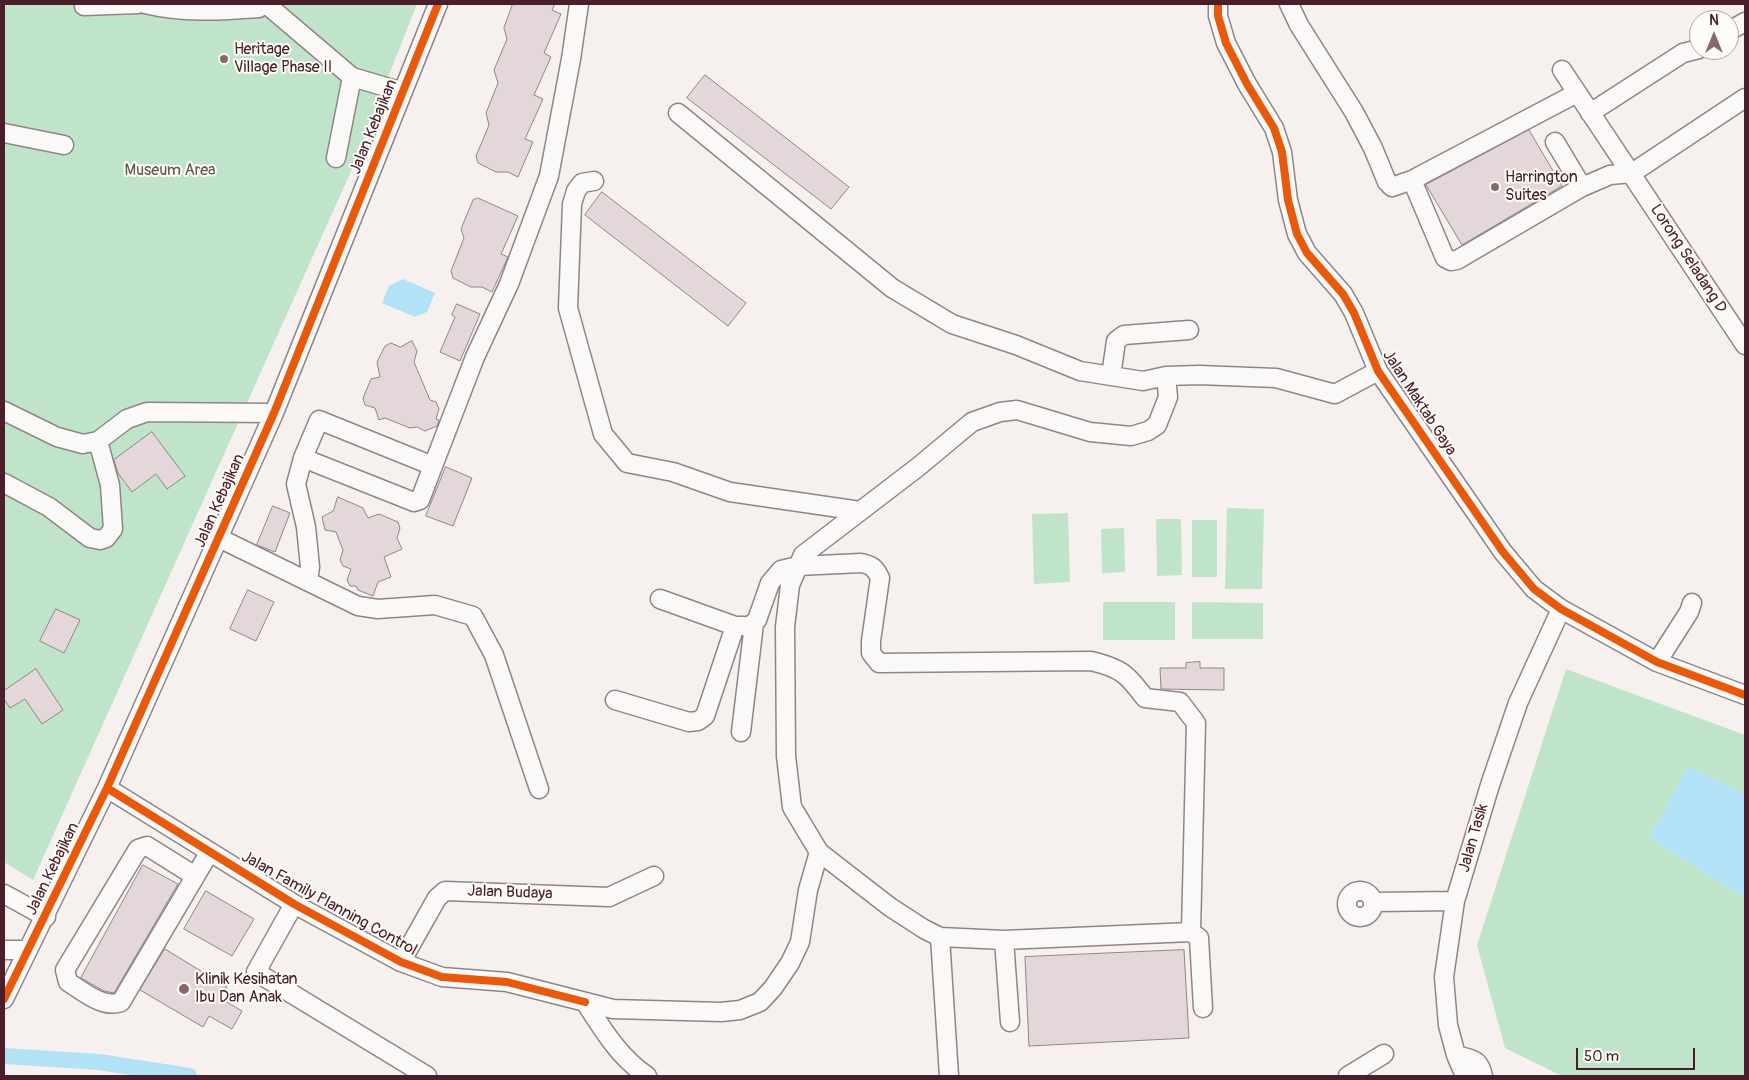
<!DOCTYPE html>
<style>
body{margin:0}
#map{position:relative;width:1749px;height:1080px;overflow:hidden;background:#f6f0ef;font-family:Pangolin,sans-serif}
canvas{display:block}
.frame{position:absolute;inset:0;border:5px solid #4a1f2b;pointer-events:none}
.north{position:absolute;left:1689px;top:10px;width:50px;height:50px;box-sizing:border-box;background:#fdfcf7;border:1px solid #b5a4a5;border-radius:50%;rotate:0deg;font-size:14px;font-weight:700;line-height:20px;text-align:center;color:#4a1f2b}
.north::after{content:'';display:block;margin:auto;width:18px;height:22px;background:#866870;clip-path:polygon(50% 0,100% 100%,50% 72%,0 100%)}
.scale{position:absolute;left:1576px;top:1048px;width:119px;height:22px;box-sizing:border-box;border:2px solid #4a1f2b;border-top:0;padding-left:6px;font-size:15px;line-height:18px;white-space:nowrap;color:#4a1f2b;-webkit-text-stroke:4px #fdfcf7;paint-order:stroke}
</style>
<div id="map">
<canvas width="1749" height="1080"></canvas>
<div class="frame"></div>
<div class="north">N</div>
<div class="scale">50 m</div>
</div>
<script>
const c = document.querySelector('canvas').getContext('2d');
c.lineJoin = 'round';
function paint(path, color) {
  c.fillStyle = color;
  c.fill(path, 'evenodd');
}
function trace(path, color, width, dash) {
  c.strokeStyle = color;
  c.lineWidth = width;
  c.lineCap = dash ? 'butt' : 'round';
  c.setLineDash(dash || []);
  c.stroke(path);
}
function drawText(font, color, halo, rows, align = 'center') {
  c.font = font + ' Pangolin,sans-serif';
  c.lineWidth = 4;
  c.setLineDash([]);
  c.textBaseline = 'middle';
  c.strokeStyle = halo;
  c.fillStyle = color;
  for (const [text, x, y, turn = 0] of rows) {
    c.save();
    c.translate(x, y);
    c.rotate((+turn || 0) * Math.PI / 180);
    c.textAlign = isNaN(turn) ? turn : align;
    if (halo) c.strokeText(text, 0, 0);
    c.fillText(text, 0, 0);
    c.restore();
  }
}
const green = new Path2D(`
 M4,4H417L352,169L33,880L4,862Z
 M1227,508L1264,509L1262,589H1225Z
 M1068,513L1070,582L1034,584L1032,514Z
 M1156,519H1181L1182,575L1157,576Z
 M1192,520H1217V577H1192Z
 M1124,528L1125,572L1102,573L1101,529Z
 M1103,602H1175V640H1103Z
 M1192,602L1263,603V639H1192Z
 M1566,669L1745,735V794L1688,766L1649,838L1745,898V1076H1562L1505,1048L1477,945Z`);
const water = new Path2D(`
 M403,279L435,293L427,312L415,317L382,303L389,286Z
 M1688,766L1745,794V898L1649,838Z`);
const canal = new Path2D(`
 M4,1056L99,1062L189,1076`);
const building = new Path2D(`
 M513,4H555L552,10L561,14L544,53L551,57L534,95L543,99L525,139L533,142L518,177L508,172H496L478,163L476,156L489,125L486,113L498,83L494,70L507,39L504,28Z
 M705,75L849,187L831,209L687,98Z
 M1529,130L1562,186L1462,245L1426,185Z
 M602,192L746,303L728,326L585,215Z
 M478,198L518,216L501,254L508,257L492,292L482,287H471L453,278L451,271L464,238L461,229L473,200Z
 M457,304L480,314L460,361L440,352L455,317L452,315Z
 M412,341L417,351L414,362L430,400L436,402L439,409L436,419L439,420L437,426L425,431L417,427L410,428L385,418L379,420L375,408L365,405L363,398L371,379L380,377L377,362L385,346L391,343L400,347Z
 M152,432L185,476L167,489L156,474L132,492L118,473L114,460Z
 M446,467L472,478L453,526L426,516Z
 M338,497L363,508L368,518L379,514L398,522L400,528L397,538L402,549L384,557L391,577L378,582L373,596L358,590L356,586H350L347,580L351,569L343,566L340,560L343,550L336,532L325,530L322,517L333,511Z
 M273,506L290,513L275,552L257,545Z
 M248,590L274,602L256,641L230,629Z
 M56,609L80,620L64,653L40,641Z
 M1200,662V668H1224V690L1161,689L1160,668H1186V663Z
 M36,669L63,710L42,724L25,699L10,708L4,699V691Z
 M143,865L178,884L114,993L104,991L81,978Z
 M206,891L254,919L232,956L184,929Z
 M165,949L227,987L220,998L242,1011L232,1029L209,1016L203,1027L140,990Z
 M1184,950L1189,1038L1029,1046L1025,957Z`);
const minor = new Path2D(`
 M145,4C182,13 220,11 259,8L263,4
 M266,4L352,77L336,158
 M1218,4V16L1226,43L1247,84L1274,128L1282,152L1288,200L1297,234L1307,253L1343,294L1354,313L1378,371L1503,552L1534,589L1561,609L1657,662L1745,695
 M1289,4L1299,25L1354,112L1373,148L1387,182L1392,187L1412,180L1577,93
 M84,6L138,4
 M1729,31L1745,22
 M1562,70L1745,345
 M352,77L403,92
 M678,113L892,288L952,324L1016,345L1080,371L1143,381L1166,376L1199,375L1276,378L1335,394L1378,371
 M1590,113L1683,53L1699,49
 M4,133L64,145
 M1555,142L1582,187
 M1412,180L1445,258L1451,261L1457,260L1582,187L1610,175L1632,173L1745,98
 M594,181L582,183L576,191L572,204L568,308L603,434L627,463L673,472L730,492L860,511
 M1111,376L1116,341L1124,335L1189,330
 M1166,376L1168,397L1157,425L1148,431L1131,436L1090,432L1017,410L1000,412L972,422L918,467L803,555L790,585L785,627L786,756L792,807L819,852L890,907L924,929L940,937L1004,940L1191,932L1199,938L1203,1008
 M4,411L57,437L83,444L98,441L127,419L147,412L274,413
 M303,458L414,502L420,500L433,466L319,420L303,458L296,484L306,527L310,567L308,581
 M433,466L475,357L509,284L549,176L571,59L579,4
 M4,483L49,507L90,538L100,540L106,538L113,529L110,485L98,441
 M219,538L358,606L378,609L435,605L473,616L494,655L539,789
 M660,599L735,626H750L757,620L770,583L781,570L798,566L861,563C872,565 875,568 880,578L871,641V653L879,663L1091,661C1121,668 1127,674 1145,698L1180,702L1196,723L1191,932
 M1657,662L1689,612L1692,603
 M615,700L689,722L698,721L705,716L735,626
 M741,732L754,624
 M107,788L294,904L401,962L442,977L507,982L613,1009L721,1012L740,1010L760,1002L773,988L790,963L800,942L808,890L819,852
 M195,876L147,846L138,849L65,970L68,982C83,991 103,1009 121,1002L209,853
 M1347 904a13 13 0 1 1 26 0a13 13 0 1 1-26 0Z
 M4,894L46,917
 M1373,902L1455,901
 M294,904L256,972L427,1076
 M940,937L949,1076
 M1004,940L1010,1022
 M4,950H28
 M401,962L437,898L445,891L609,897L654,876
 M4,999L107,788L274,413L438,4
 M585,1002C603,1030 619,1057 647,1076
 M1456,1055C1473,1060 1479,1058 1483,1076
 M1348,1076L1384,1054
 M1465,1076L1456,1055L1448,1025L1444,977L1455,901L1490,785L1518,703L1561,609`);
const cycleway = new Path2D(`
 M1218,4V16L1226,43L1247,84L1274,128L1282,152L1288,200L1297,234L1307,253L1343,294L1354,313L1378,371L1503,552L1534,589L1561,609L1657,662L1745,695
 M107,788L294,904L401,962L442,977L507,982L585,1002
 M4,999L107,788L274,413L438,4`);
const markers = [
 [224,59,5,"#866870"],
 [1495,187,5,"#866870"],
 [184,989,6,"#866870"]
];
const poiNames = [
 ["Heritage",234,50],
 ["Village Phase II",234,68],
 ["Harrington",1505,178],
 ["Suites",1505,196],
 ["Klinik Kesihatan",195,980],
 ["Ibu Dan Anak",195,998]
];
const streetNames = [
 ["Jalan Kebajikan",374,127,-68],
 ["Lorong Seladang D",1688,259,57],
 ["Jalan Maktab Gaya",1419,403,57],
 ["Jalan Kebajikan",220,501,-66],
 ["Jalan Tasik",1474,838,-74],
 ["Jalan Kebajikan",53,869,-64],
 ["Jalan Budaya",510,893,2],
 ["Jalan Family Planning Control",329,904,29]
];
const parkNames = [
 ["Museum Area",170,171]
];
paint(green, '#c0e4c9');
paint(water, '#b3e1f5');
trace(canal, '#b3e1f5', 16);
paint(building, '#e4d7da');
trace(building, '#908586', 1);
trace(minor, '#908586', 21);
trace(minor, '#faf9f8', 18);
trace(cycleway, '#e8590c', 8);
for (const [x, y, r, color] of markers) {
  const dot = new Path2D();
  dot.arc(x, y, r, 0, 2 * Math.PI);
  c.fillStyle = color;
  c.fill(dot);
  trace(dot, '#fdfcf7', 2);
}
drawText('16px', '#4a1f2b', '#fdfcf7', poiNames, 'left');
drawText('16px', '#4a1f2b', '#fdfcf7', streetNames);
drawText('16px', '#605751', '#fdfcf7', parkNames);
</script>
